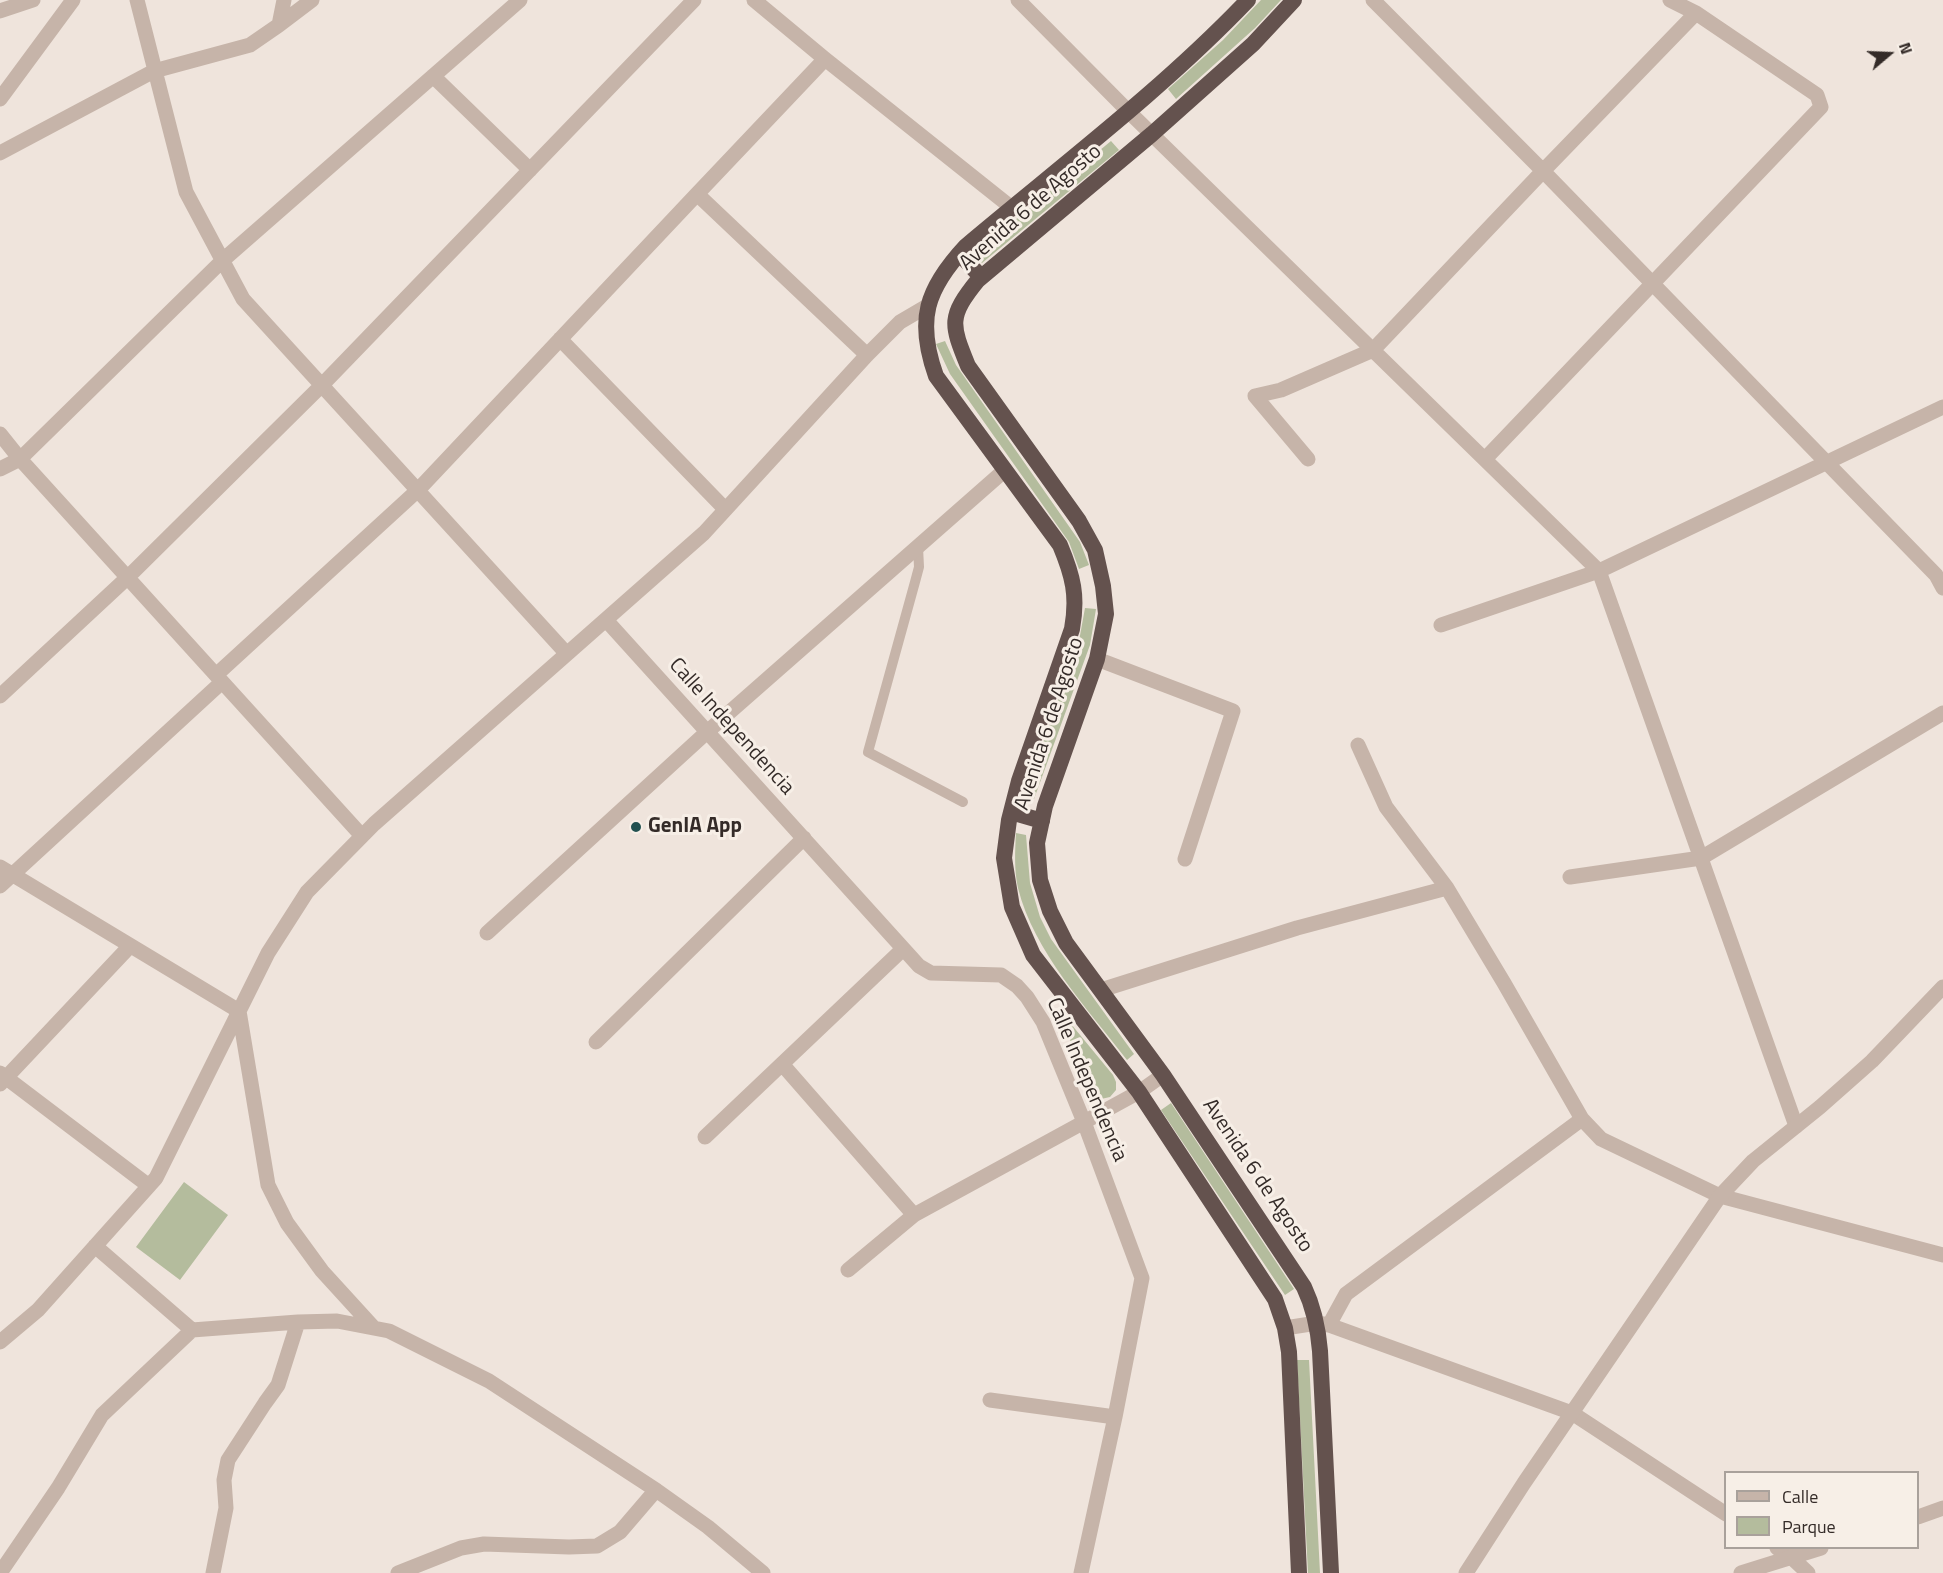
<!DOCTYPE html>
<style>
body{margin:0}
#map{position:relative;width:1943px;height:1573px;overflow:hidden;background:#efe4dc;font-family:"Titillium Web",sans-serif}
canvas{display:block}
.legend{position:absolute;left:1724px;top:1471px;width:195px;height:78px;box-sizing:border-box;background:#f7efe7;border:2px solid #a9a19b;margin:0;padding:8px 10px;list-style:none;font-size:18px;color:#342b28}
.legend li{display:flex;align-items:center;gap:12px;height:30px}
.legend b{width:30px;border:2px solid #a9a19b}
.north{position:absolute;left:1859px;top:24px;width:60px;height:60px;-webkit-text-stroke:4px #f7efe7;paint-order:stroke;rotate:71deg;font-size:16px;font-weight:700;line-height:24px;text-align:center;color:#342b28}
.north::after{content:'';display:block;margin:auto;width:21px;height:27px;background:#342b28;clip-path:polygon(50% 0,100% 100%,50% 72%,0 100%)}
</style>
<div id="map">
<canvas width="1943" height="1573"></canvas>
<ul class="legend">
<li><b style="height:8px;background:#c6b4a9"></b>Calle</li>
<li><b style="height:16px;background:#b4bc9d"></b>Parque</li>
</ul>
<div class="north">N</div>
</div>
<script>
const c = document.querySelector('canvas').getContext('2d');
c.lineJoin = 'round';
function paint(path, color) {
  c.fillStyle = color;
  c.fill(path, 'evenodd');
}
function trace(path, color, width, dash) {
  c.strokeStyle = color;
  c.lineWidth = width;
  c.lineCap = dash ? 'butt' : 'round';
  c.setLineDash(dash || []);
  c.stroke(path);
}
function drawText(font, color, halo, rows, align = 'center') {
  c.font = font + ' "Titillium Web",sans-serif';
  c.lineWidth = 6;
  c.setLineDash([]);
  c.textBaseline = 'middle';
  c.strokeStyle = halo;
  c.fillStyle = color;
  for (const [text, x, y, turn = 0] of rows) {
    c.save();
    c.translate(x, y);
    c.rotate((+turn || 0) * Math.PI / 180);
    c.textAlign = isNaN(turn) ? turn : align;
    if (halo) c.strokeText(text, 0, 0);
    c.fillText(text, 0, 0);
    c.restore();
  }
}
const green = new Path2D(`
 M1261,0H1281L1255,28L1176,99L1168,89L1223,40Z
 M1111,141L1119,150L982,263L974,254Z
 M945,341L956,365L1080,542L1089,565L1079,569L1069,542L950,374L936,344Z
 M1085,608L1096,609L1090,645L1034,799L1024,797L1079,641Z
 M1016,833L1026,835L1030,883L1040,917L1051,939L1134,1054L1127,1060C1087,1008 1034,952 1018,888C1014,870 1015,851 1016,833Z
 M1058,1013L1071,1024L1113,1075L1116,1082V1090L1110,1097L1101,1099L1094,1094Z
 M1171,1103L1294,1289L1285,1295L1161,1110Z
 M184,1182L228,1215L180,1280L136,1247Z
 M1297,1360H1309L1320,1573H1308Z`);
const service = new Path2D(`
 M918,547L919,567L915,582L868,752L963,802`);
const minor = new Path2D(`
 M137,0L186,192L243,299L567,654
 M754,0L825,59L1012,208
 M1018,0L1128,111L1599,571L1796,1126
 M1373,0L1543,171L1936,575L1943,588
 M0,11L33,0
 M279,25L284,0
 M433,76L530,170
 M0,99L73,0
 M0,153L154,71L250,45L279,25L312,0
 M697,194L825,59
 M560,339L725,509
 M0,434L20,459L362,836
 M1308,459L1255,396L1281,390L1373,350L1543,171L1696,13
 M1485,459L1821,107L1817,95L1696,13L1670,0
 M0,469L20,459L223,260L520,0
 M606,620L919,966L931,973L1001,975L1017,986L1027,997L1043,1022L1084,1122L1142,1278L1115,1417L1081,1573
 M1441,625L1599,571L1943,407
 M1097,659L1233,711L1185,859
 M216,675L418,490L697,194L867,355
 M0,696L127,578L322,385L694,0
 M1358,745L1386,807L1447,888L1504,983L1582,1119L1601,1139L1720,1196L1943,1255
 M0,867L239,1011L268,1185L287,1223L322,1271L374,1328
 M1570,877L1701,858L1943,713
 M0,886L222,682
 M487,933L707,732L1005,470
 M1101,990L1297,928L1447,888
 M596,1042L804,838
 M782,1064L914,1215
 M0,1073L149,1186
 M0,1084L130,946
 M705,1137L903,949
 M848,1270L914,1215L1139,1092L1163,1075
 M1329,1325L1346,1294L1582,1119
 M1285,1328L1317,1323L1329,1325L1572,1413L1726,1514
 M192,1330L298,1322L337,1321L389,1331L489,1381L656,1490L708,1527L763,1573
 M0,1342L38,1310L156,1178L268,953L307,892L374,824L704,533L867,355L900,322L929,305
 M990,1400L1115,1417
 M1777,1548L1791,1557L1808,1573
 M0,1573L58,1488L102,1415L192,1330L95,1246
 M213,1573L226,1508L224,1480L228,1460L265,1403L278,1385L298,1322
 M398,1573L461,1548L484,1544L569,1547L597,1546L620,1532L656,1490`);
const tertiary = new Path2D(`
 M1918,1517L1943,1508
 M1466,1573L1524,1483L1720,1196L1753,1161L1820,1107L1872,1061L1943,987
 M1741,1573L1821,1548`);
const trunk = new Path2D(`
 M1248,0C1162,90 1061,166 966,246C926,289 916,320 936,376L1060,545C1073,576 1078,596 1072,629L1019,781L1009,820L1004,858L1012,907L1033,955L1139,1092L1275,1299L1285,1328L1289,1352L1299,1573
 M1294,0L1253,44L1152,134L978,280C948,317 951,324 968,366L1079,521L1095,550L1103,586L1106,614L1097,659L1045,806L1037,843L1040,880L1050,911L1066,943L1163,1075L1304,1287C1314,1308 1318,1327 1320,1351L1331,1573
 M960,254L981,277
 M1011,812L1042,821`);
const markers = [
 [636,827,6,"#225150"]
];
const streetNames = [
 ["Avenida 6 de Agosto",1031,208,-41],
 ["Avenida 6 de Agosto",1050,724,-72],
 ["Calle Independencia",731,727,48],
 ["Calle Independencia",1086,1080,67],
 ["Avenida 6 de Agosto",1257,1176,56]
];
const poiNames = [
 ["GenIA App",648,827]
];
paint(green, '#b4bc9d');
trace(service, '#c6b4a9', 10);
trace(minor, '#c6b4a9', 15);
trace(tertiary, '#c6b4a9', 15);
trace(trunk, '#64524e', 16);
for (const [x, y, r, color] of markers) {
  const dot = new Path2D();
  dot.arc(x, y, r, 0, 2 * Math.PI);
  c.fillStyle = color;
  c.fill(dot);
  trace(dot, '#f7efe7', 2);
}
drawText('21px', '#342b28', '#f7efe7', streetNames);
drawText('bold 21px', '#342b28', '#f7efe7', poiNames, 'left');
</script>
